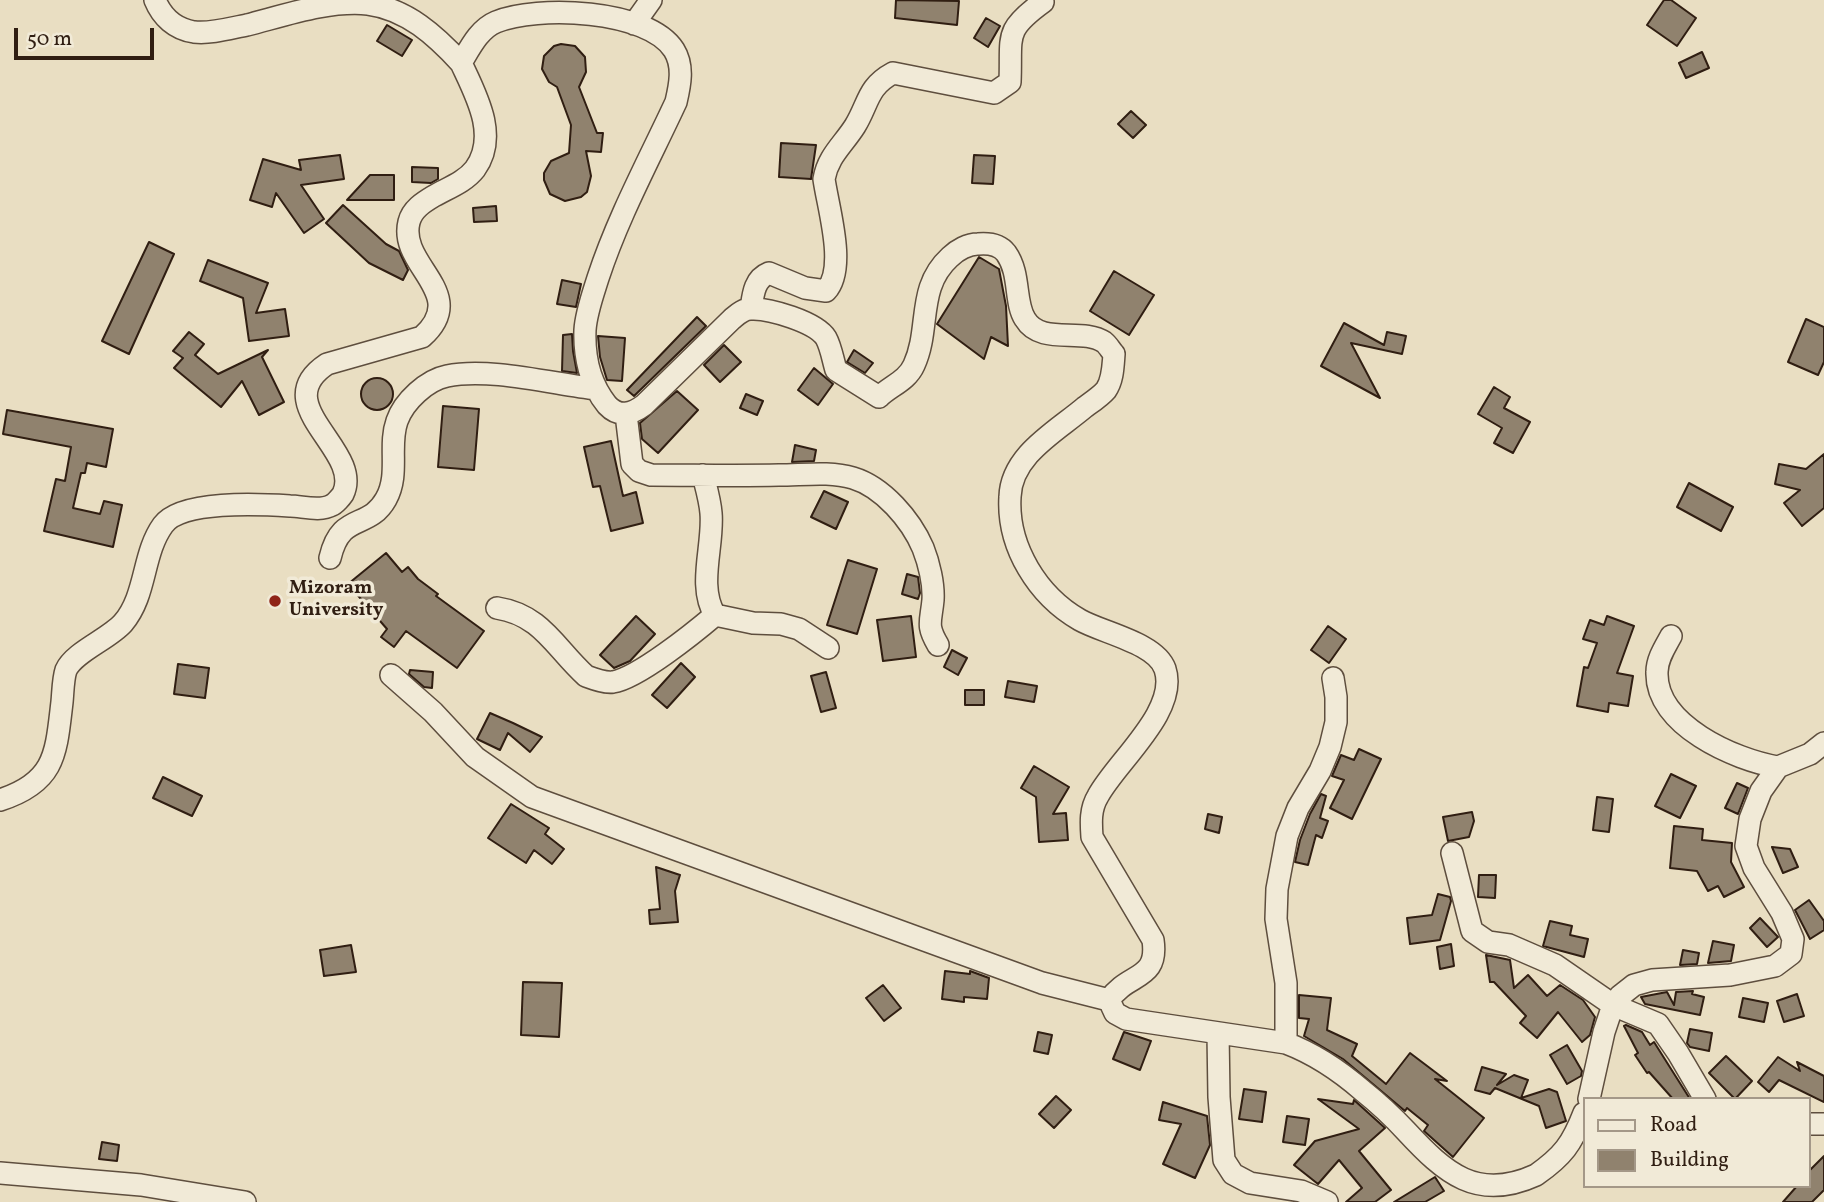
<!DOCTYPE html>
<style>
body{margin:0}
#map{position:relative;width:1824px;height:1202px;overflow:hidden;background:#e9dec2;font-family:Vollkorn,serif}
canvas{display:block}
.legend{position:absolute;left:1583px;top:1097px;width:228px;height:91px;box-sizing:border-box;background:#f1ead7;border:2px solid #a49888;margin:0;padding:9px 12px;list-style:none;font-size:21px;color:#301e12}
.legend li{display:flex;align-items:center;gap:14px;height:35px}
.legend b{width:35px;border:2px solid #a49888}
.scale{position:absolute;left:14px;top:28px;width:140px;height:32px;box-sizing:border-box;border:4px solid #301e12;border-top:0;padding-left:9px;font-size:21px;line-height:24px;white-space:nowrap;color:#301e12;-webkit-text-stroke:5px #f1ead7;paint-order:stroke}
</style>
<div id="map">
<canvas width="1824" height="1202"></canvas>
<ul class="legend">
<li><b style="height:9px;background:#f1ead7"></b>Road</li>
<li><b style="height:19px;background:#90826e"></b>Building</li>
</ul>
<div class="scale">50 m</div>
</div>
<script>
const c = document.querySelector('canvas').getContext('2d');
c.lineJoin = 'round';
function paint(path, color) {
  c.fillStyle = color;
  c.fill(path, 'evenodd');
}
function trace(path, color, width, dash) {
  c.strokeStyle = color;
  c.lineWidth = width;
  c.lineCap = dash ? 'butt' : 'round';
  c.setLineDash(dash || []);
  c.stroke(path);
}
function drawText(font, color, halo, rows, align = 'center') {
  c.font = font + ' Vollkorn,serif';
  c.lineWidth = 7;
  c.setLineDash([]);
  c.textBaseline = 'middle';
  c.strokeStyle = halo;
  c.fillStyle = color;
  for (const [text, x, y, turn = 0] of rows) {
    c.save();
    c.translate(x, y);
    c.rotate((+turn || 0) * Math.PI / 180);
    c.textAlign = isNaN(turn) ? turn : align;
    if (halo) c.strokeText(text, 0, 0);
    c.fillText(text, 0, 0);
    c.restore();
  }
}
const building = new Path2D(`
 M896,0L959,1L957,25L895,18Z
 M1664,0H1671L1696,18L1677,46L1647,25Z
 M986,18L1000,26L988,47L974,38Z
 M387,25L412,40L402,56L377,41Z
 M561,44L575,46L585,57L586,72L579,87L597,133H603L601,152L586,151L591,176L587,192L581,197L565,201L550,194L544,180V173L551,161L569,153L571,125L557,87L549,82L542,69L544,56L554,46Z
 M1702,52L1709,68L1686,78L1679,63Z
 M1131,111L1146,125L1133,138L1118,124Z
 M781,143L816,145L811,179L779,177Z
 M340,155L344,179L301,185L324,219L304,233L276,193L272,207L250,200L263,159L301,170L299,160Z
 M974,155L995,156L993,184L972,183Z
 M412,167L438,168V179L431,183L412,182Z
 M370,175H394V200H347Z
 M343,205L386,244L399,251L408,270L403,280L369,263L326,223Z
 M496,206L497,221L474,222L473,208Z
 M149,242L174,254L129,354L102,341Z
 M979,257L999,269L1006,306L1008,346L991,337L984,359L937,324Z
 M208,260L268,283L256,313L285,309L289,336L249,341L243,298L200,281Z
 M1114,271L1154,295L1129,335L1090,311Z
 M562,280L581,284L576,307L557,304Z
 M697,317L706,326L634,396L627,390Z
 M1806,319L1824,327V362L1818,375L1788,362Z
 M1344,323L1384,345L1387,332L1406,336L1402,354L1351,343L1380,398L1321,366Z
 M189,332L204,344L195,355L218,374L268,350L262,357L284,402L259,415L242,381L221,407L174,368L183,358L173,351Z
 M572,334L573,351L577,373L562,371L563,335Z
 M598,336L625,338L622,381L607,380L600,357Z
 M724,345L741,362L720,382L704,365Z
 M854,350L873,363L865,373L847,362Z
 M814,368L833,384L818,405L798,390Z
 M361 394a16 16 0 1 1 32 0a16 16 0 1 1-32 0Z
 M1494,387L1510,397L1504,408L1530,422L1513,453L1494,443L1502,428L1478,414Z
 M677,391L698,410L658,453L642,439L640,423Z
 M746,394L763,401L757,415L740,408Z
 M443,406L479,409L474,470L438,467Z
 M7,410L113,429L106,467L87,463L85,473H81L73,508L100,514L104,501L122,505L113,547L44,531L56,479L65,481L71,447L3,434Z
 M611,441L623,496L636,492L643,523L611,531L600,486L593,487L584,447Z
 M795,445L816,450L814,461L792,462Z
 M1824,454V508L1802,526L1784,503L1800,490L1775,484L1779,464L1806,469Z
 M1689,483L1733,507L1721,531L1677,507Z
 M824,491L848,502L836,529L811,517Z
 M386,553L402,572L408,567L418,579L438,594L436,596L484,631L457,668L406,631L394,647L381,637L387,629L348,584Z
 M848,560L877,569L857,634L827,625Z
 M907,574L918,577L920,593L918,599L902,594Z
 M636,616L655,634L630,661L614,668L600,655Z
 M911,616L916,657L883,661L877,620Z
 M1607,616L1634,626L1617,673L1633,676L1628,706L1609,703L1608,712L1577,706L1584,667L1588,668L1597,643L1583,639L1590,620L1604,625Z
 M1328,626L1346,639L1329,663L1311,650Z
 M952,650L967,658L958,675L944,667Z
 M681,663L695,677L667,708L652,695Z
 M178,664L209,668L205,698L174,694Z
 M410,670L433,672L432,688L424,687L409,674Z
 M826,672L836,708L821,712L811,676Z
 M1008,681L1037,686L1034,702L1005,697Z
 M965,690H984V705H965Z
 M490,713L513,723L542,737L530,752L508,733L500,750L477,739Z
 M1359,749L1381,759L1352,819L1330,808L1344,780L1332,776L1341,755L1354,760Z
 M1034,766L1069,787L1053,814L1066,813L1068,840L1039,842L1036,797L1021,788Z
 M1671,774L1696,786L1680,818L1655,806Z
 M163,777L202,796L192,816L153,798Z
 M1737,783L1748,788L1738,814L1725,808Z
 M1321,794L1326,796L1320,818L1328,821L1322,838L1316,835L1308,865L1295,862L1300,840L1310,814Z
 M1597,797L1613,799L1609,832L1593,830Z
 M511,804L549,828L545,834L564,849L552,864L534,850L526,863L488,838Z
 M1472,812L1474,821L1469,837L1448,841L1443,817Z
 M1208,814L1222,817L1219,833L1205,829Z
 M1674,826L1703,829L1702,840L1732,843L1731,862L1744,887L1724,897L1718,886L1708,891L1697,871L1670,868Z
 M1772,847L1790,849L1798,867L1783,873Z
 M656,867L680,875L675,891L678,922L650,924L649,910L660,909Z
 M1479,875H1496L1495,898L1478,897Z
 M1438,894L1450,897L1451,901L1440,940L1410,944L1407,918L1432,915Z
 M1809,900L1824,921V930L1810,939L1795,910Z
 M1760,918L1778,937L1767,947L1750,928Z
 M1550,921L1572,926L1570,935L1588,939L1584,957L1543,946Z
 M1713,941L1734,945L1731,961L1708,963Z
 M1451,944L1454,966L1440,969L1437,947Z
 M351,945L356,972L324,976L320,950Z
 M1683,950L1699,953L1697,964L1680,965Z
 M1486,955L1510,960L1514,988L1528,975L1547,996L1560,985L1583,1000L1595,1017L1590,1035L1582,1042L1558,1012L1537,1038L1520,1023L1526,1016L1494,982H1490Z
 M945,971L970,974V971L989,978L987,999L964,997V1002L942,999Z
 M523,982L562,983L559,1037L521,1035Z
 M883,985L901,1008L884,1021L866,998Z
 M1693,991L1692,994L1704,997L1700,1015L1645,1004L1641,997L1667,992L1674,1005L1676,992Z
 M1797,994L1804,1016L1784,1022L1777,1001Z
 M1299,995L1331,998L1327,1030L1357,1044L1352,1056L1386,1084L1410,1053L1447,1081L1435,1079L1484,1118L1453,1157L1424,1131L1428,1125L1407,1108L1405,1111L1343,1059L1304,1036L1309,1019L1299,1018Z
 M1743,998L1768,1003L1764,1022L1739,1017Z
 M1626,1025L1642,1032L1650,1045L1654,1042L1690,1099H1673L1649,1072L1647,1073L1635,1055L1638,1053L1624,1026Z
 M1690,1029L1712,1033L1709,1051L1690,1047L1687,1043Z
 M1038,1032L1052,1035L1048,1054L1034,1051Z
 M1124,1032L1151,1041L1140,1070L1113,1059Z
 M1567,1045L1582,1071L1581,1076L1567,1084L1550,1055Z
 M1726,1056L1752,1081L1735,1099L1709,1073Z
 M1778,1057L1800,1071L1797,1062L1824,1076V1102L1779,1080L1769,1092L1758,1082Z
 M1482,1067L1506,1074L1497,1085L1514,1075L1528,1080L1521,1098L1549,1089L1557,1092L1566,1121L1546,1128L1539,1106L1495,1088L1490,1094L1475,1090Z
 M1244,1089L1266,1092L1262,1122L1239,1119Z
 M1056,1096L1071,1110L1054,1128L1039,1114Z
 M1318,1099L1353,1104L1354,1100L1385,1128L1359,1151L1391,1190L1375,1202H1346L1362,1188L1339,1160L1318,1184L1294,1165L1315,1141L1359,1129Z
 M1163,1102L1207,1116L1210,1145L1195,1178L1163,1164L1181,1124L1159,1120Z
 M1287,1116L1309,1119L1305,1145L1283,1142Z
 M102,1142L119,1145L117,1161L99,1159Z
 M1824,1156V1190L1812,1202H1783L1797,1186H1808V1172Z
 M1435,1177L1444,1191L1425,1202H1394Z`);
const minor = new Path2D(`
 M155,0C162,17 175,29 194,32C211,34 231,28 247,25C286,15 329,0 368,4C407,9 436,36 461,63
 M634,24L651,0
 M751,309C753,295 754,279 769,273L805,288L826,291C847,268 828,208 824,179C828,156 843,145 855,126C869,103 867,87 893,73L994,93L1010,82C1012,36 1003,31 1043,2
 M626,414L632,464L639,471L651,475C694,475 736,476 779,475C803,475 830,471 853,478C883,487 911,520 923,548C929,563 934,584 933,600C931,622 926,625 938,645
 M703,475C706,487 710,500 711,513C714,545 697,586 715,615L753,623L781,624L799,629L828,648
 M330,558C341,511 368,531 386,499C400,474 388,446 397,421C404,401 427,380 447,376C489,367 553,384 596,389
 M497,608C542,615 555,648 586,676C594,679 604,683 613,682C638,678 695,632 715,615
 M1671,636C1665,647 1657,659 1657,672C1655,725 1735,760 1778,767
 M391,675L433,712L475,757L532,797L1042,983L1109,1000
 M0,800C56,782 56,753 62,702C63,692 63,679 66,670C74,652 109,639 123,623C147,595 142,554 163,525C181,500 259,504 290,506C302,506 320,512 332,505C335,504 341,497 343,494C364,450 265,405 327,364L422,337C471,293 398,266 409,222C412,209 424,202 434,196C448,188 465,182 475,169C499,136 476,95 461,63C470,48 479,29 496,22C536,5 648,9 674,50C684,66 680,85 676,102C649,160 618,217 598,278C593,294 586,313 585,330C584,356 590,384 607,405C619,418 632,414 644,405L732,319C738,314 743,309 751,309C769,308 816,322 826,338C831,347 833,360 836,370L879,397C890,386 907,381 914,365C931,328 916,288 950,257C957,250 968,244 978,244C989,243 999,244 1006,253C1021,274 1014,302 1025,319C1041,346 1082,327 1104,342C1108,345 1111,351 1114,354C1113,366 1113,380 1106,390C1101,396 1092,402 1085,407C1057,431 1011,455 1010,497C1007,547 1038,596 1080,620C1103,633 1156,643 1165,669C1179,711 1116,762 1098,796C1090,809 1091,823 1092,837L1153,940C1159,981 1128,972 1109,1000L1115,1013L1126,1019L1286,1043C1315,1054 1340,1071 1363,1091C1378,1103 1393,1117 1406,1131C1445,1173 1477,1202 1536,1175C1563,1156 1572,1144 1584,1113
 M1452,853L1472,931L1488,942L1509,945L1555,965L1613,1005L1658,1024L1678,1053L1705,1099
 M1218,1033L1219,1097L1224,1160L1233,1174L1250,1183L1301,1191L1327,1202
 M1286,1043V983L1276,919L1277,889L1287,836L1298,808L1320,771L1330,747L1336,722V697L1333,678
 M1589,1099L1604,1032L1613,1005L1620,996L1634,985L1652,980L1730,975L1775,966L1791,954L1793,939L1782,913L1754,868L1746,846L1750,819L1761,791L1778,767L1810,754L1824,743
 M1808,1124H1824
 M0,1173L141,1185L245,1202`);
const markers = [
 [275,601,7,"#8f2418"]
];
const poiNames = [
 ["Mizoram",289,590],
 ["University",289,612]
];
paint(building, '#90826e');
trace(building, '#301e12', 2);
trace(minor, '#5e4e3e', 24);
trace(minor, '#f1ead7', 21);
for (const [x, y, r, color] of markers) {
  const dot = new Path2D();
  dot.arc(x, y, r, 0, 2 * Math.PI);
  c.fillStyle = color;
  c.fill(dot);
  trace(dot, '#f1ead7', 2.5);
}
drawText('bold 19px', '#301e12', '#f1ead7', poiNames, 'left');
</script>
